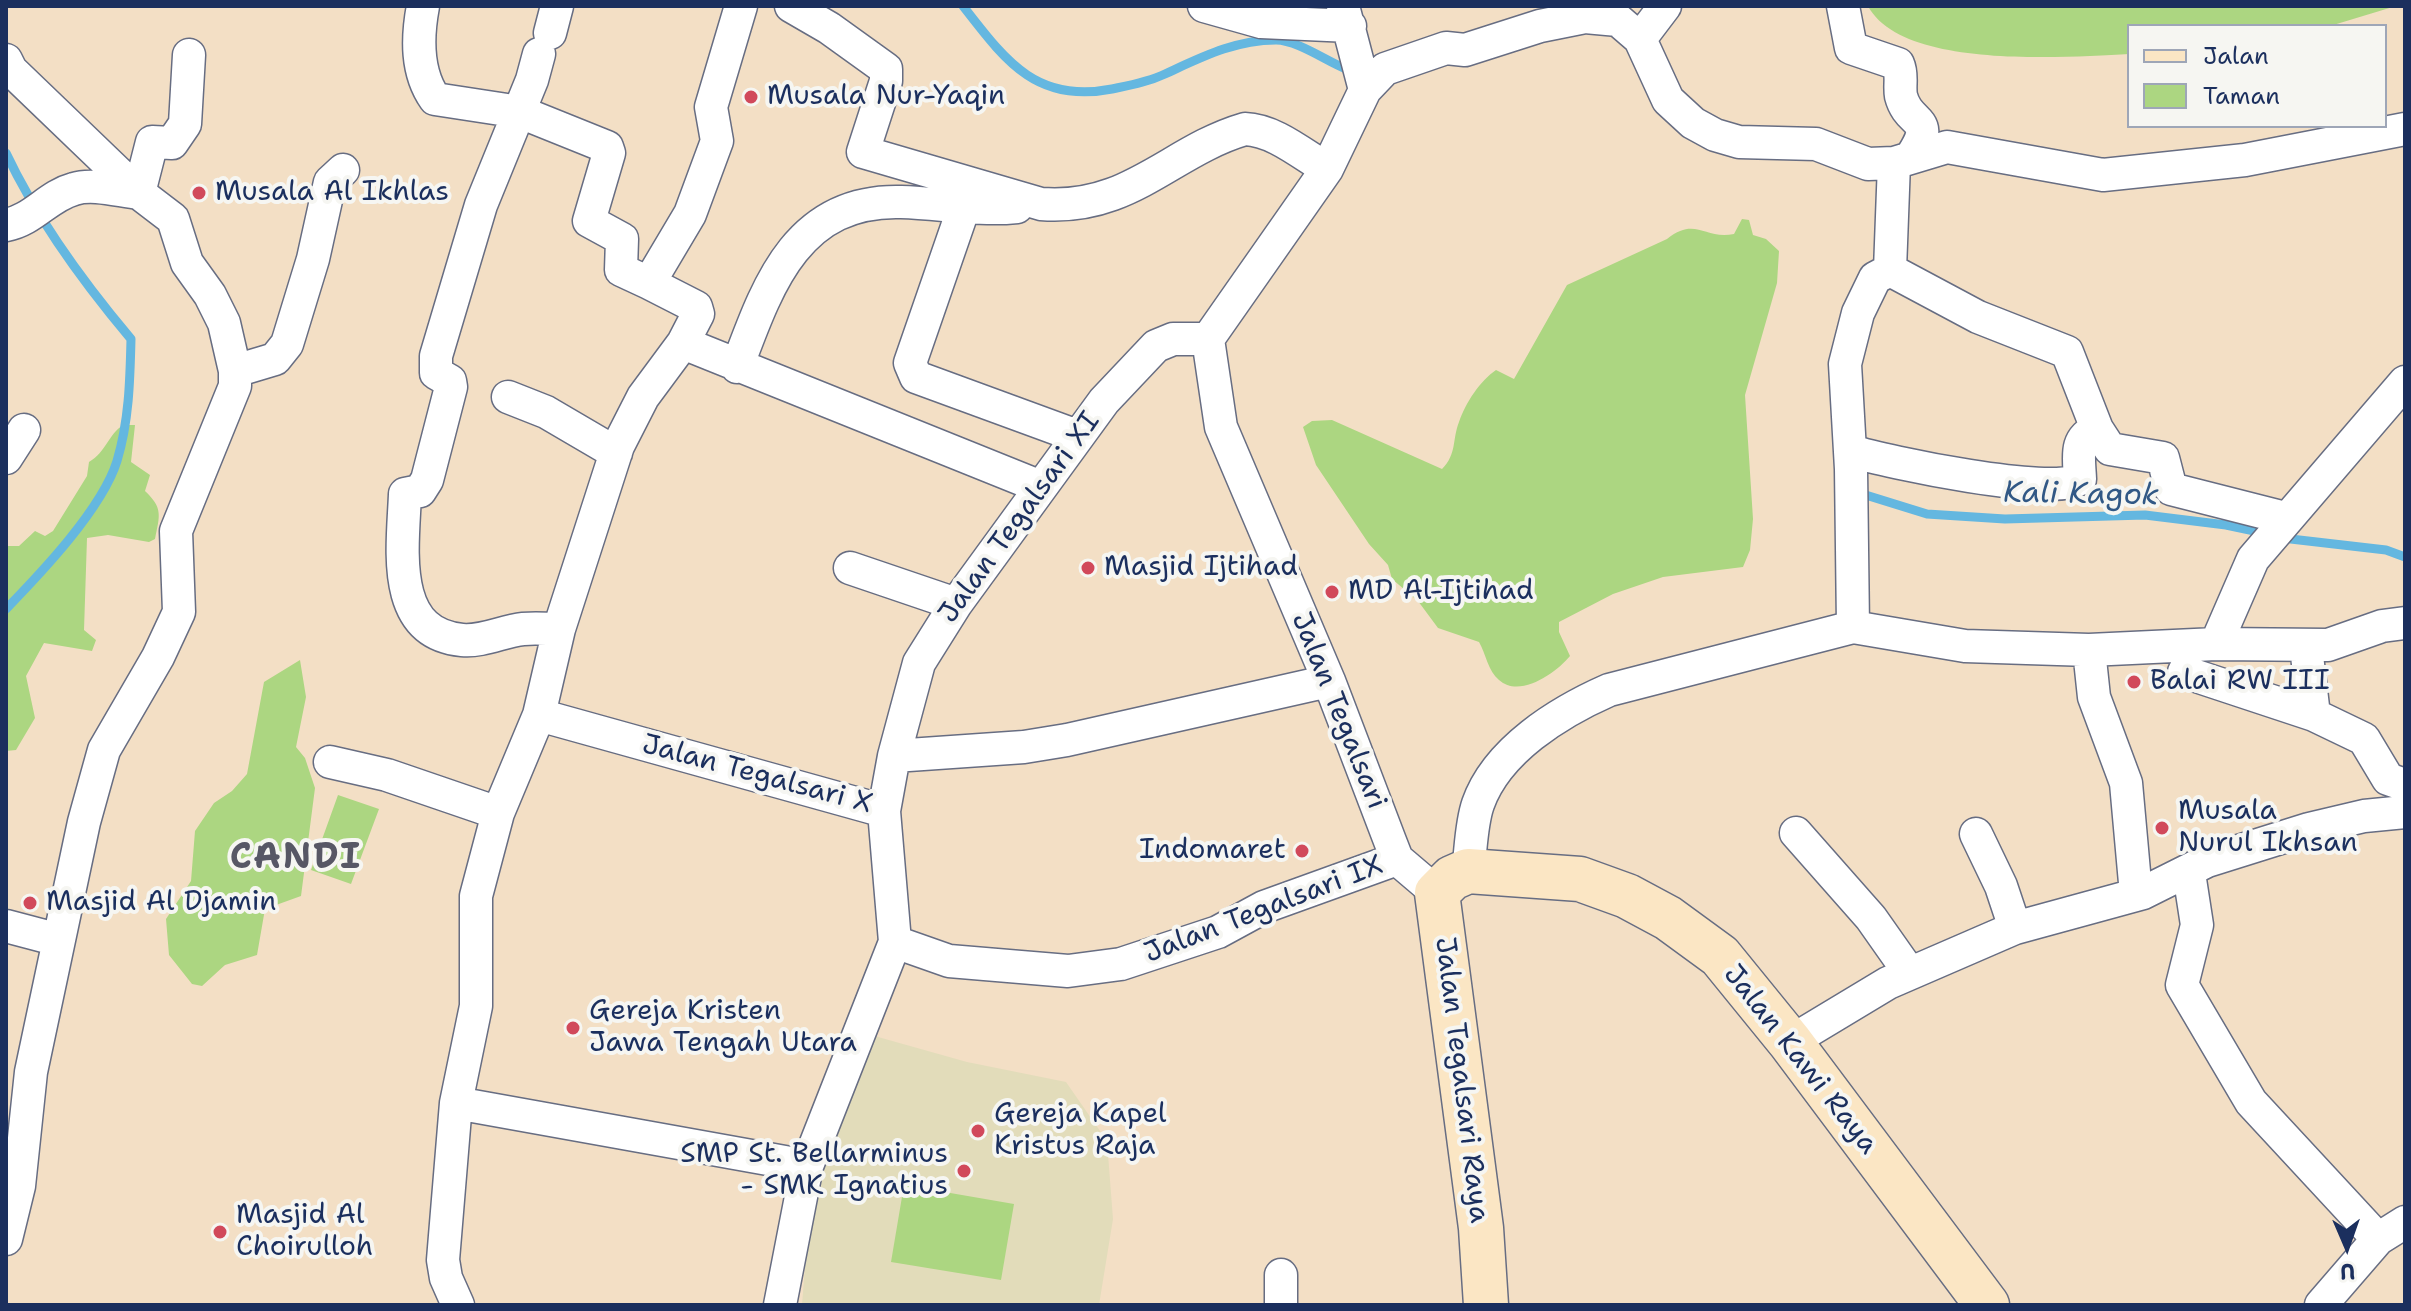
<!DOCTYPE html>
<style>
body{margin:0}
#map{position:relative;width:2411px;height:1311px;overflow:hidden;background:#f3dfc5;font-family:"Shantell Sans",sans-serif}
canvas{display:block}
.frame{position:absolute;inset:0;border:8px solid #1b2f5e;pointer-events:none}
.legend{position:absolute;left:2127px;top:24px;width:260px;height:104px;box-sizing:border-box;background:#f6f6f2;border:2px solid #9ea6b7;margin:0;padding:10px 14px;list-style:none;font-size:24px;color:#1b2f5e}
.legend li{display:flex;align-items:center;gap:16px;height:40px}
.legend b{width:40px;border:2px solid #9ea6b7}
.north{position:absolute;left:2307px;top:1207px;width:80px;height:80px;-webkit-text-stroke:6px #f6f6f2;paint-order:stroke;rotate:178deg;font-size:22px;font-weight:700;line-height:32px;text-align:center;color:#1b2f5e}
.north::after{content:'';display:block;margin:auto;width:28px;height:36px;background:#1b2f5e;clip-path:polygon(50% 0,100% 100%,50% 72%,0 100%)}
</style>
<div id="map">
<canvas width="2411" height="1311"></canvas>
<div class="frame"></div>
<ul class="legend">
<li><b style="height:10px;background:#fbe6c4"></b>Jalan</li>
<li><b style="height:22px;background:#acd681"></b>Taman</li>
</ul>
<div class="north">U</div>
</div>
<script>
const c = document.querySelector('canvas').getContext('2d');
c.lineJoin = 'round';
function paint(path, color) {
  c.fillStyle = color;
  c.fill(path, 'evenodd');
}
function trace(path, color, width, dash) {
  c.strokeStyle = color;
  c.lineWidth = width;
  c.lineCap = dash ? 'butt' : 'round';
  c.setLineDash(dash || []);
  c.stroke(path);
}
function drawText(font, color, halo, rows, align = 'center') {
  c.font = font + ' "Shantell Sans",sans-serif';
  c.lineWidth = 8;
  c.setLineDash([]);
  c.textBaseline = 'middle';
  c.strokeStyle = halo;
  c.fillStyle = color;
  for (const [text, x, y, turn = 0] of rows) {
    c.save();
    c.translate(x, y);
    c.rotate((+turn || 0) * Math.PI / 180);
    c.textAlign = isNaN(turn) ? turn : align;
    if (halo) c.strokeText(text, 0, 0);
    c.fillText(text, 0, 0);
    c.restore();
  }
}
const built = new Path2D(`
 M871,1035L967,1062L1066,1082L1107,1141L1113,1219L1099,1305H802L810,1202Z`);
const green = new Path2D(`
 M1868,6H2396L2330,26H2129V54C2066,57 1902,70 1868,6Z
 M1742,219L1749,220L1753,235L1766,239L1779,251L1777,283L1745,395L1753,519L1750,550L1743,567L1663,577L1613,594L1559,622V632L1570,656C1557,672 1520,699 1499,680C1488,671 1486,654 1479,642L1438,628L1418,601L1392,579L1388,565L1369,544L1316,465L1303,427L1312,421L1332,420L1442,469C1457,454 1452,440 1459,422C1466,402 1480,381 1496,370L1514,379L1567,285L1667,239C1696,216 1704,240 1734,234Z
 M123,425H135L131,462L150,475L145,491C163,508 160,515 155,539L149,542L108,535L87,538L84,630L96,640L92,651L44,643L26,676L35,718L16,750L6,751V546H19L35,531L45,536L53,531L87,476L89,462C106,452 108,435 123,425Z
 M300,660L306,697L296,747L305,758L315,788L301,896L265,909L257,955L225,965L202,986L192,984L169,955L166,919L191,881L195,831L214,803L232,791L247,774L264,682Z
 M338,795L379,809L351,884L311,870Z
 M904,1185L1014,1204L1001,1280L891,1262Z`);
const stream = new Path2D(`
 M963,6C1005,60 1036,104 1112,89C1131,85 1148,82 1165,74C1202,57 1235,40 1276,40C1296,40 1325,60 1344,68
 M6,153C38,221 83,282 131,339C130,381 129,421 117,461C102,509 41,573 6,609
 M1856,492L1927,514L2005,519L2145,515L2226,525L2264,533
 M2282,538L2386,550L2405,557`);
const street = new Path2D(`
 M423,6C417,38 416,72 435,99L520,112L607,147L609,153L589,221L622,239L621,270L649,283
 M741,6L711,107L717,141L690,214L649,283L696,307L698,314L683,343L643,397L618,446L559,629L539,715L884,811
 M791,6L829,28L886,69V81L863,152L1041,204C1130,211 1170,151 1245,129C1274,130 1302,154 1327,169
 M1204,6L1261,22L1350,26
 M1343,6L1365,90
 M1843,6L1851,48L1898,64C1903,75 1899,85 1901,96C1909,127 1938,116 1911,157
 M550,33L557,6
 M1640,39L1665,6
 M539,54L532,80L481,205L436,356V373L450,381L451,387L427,480L420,491L405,494C403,547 389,633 462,640C483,642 503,631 523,629C535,628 547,629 559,629
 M6,60L11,70L139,193L173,219L187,263L210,295L224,323L235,371V386L176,531L179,612L158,657L104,750L84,822L31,1072L19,1186L6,1239
 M964,207L910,363L916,377L1077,436
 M6,225C33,220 48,196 74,189C93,183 119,191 139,193L152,142L172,143L185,124L189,55
 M1890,270L1978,317L2067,352L2097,429L2110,449L2163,458L2171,489L2285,518
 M683,343L1041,487
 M737,367C767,287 796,199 901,202C940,203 978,211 1017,207
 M235,371L275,359L287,344L313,259L330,182L343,170
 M508,397L546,412L616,453
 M1851,451C1887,462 2053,497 2080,479C2079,456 2074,439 2097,429
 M6,458L24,430
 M850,568L956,604
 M1853,627L1851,469L1845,364L1858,313L1875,278L1890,270L1894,163
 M2216,644L2253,559L2405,382
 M2306,647L2314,715
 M2089,650L2094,697L2126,783L2136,894
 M2184,672L2314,715L2364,739L2388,779L2405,785
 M894,756L919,663L956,604L1104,401L1156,346L1173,339H1208
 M330,762L387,775L498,813
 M1796,833L1871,918L1909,972
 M1976,834L2001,886L2015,928
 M1468,871C1471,850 1471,824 1478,804C1497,750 1559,712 1609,690L1853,627L1965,646L2089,650L2216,644L2328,645L2382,626L2405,623
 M2189,873L2197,925L2182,985L2251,1102L2378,1239
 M1437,893L1397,859L1390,841L1329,681L1221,427L1208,339L1327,169L1365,90L1385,69L1446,48L1465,50L1540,26L1585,17L1618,20L1640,39L1668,100L1693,123L1715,135L1739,142L1816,144L1868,164L1894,163L1947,147L2103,175L2245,160L2405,129
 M6,926L59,940
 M895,942L949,961L1068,971L1121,964L1218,932L1264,907L1397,859
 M1790,1042L1888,983L2015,928L2143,893L2207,861L2309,829L2364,816L2405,812
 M456,1103L807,1166
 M1281,1275V1305
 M458,1305L446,1278L443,1260L456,1103L476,1006V896L498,813L539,715
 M780,1305L807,1166L895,942L884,811L894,756L1024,747L1067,740L1329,681
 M2321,1305L2378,1239L2405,1222`);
const secondary = new Path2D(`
 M1486,1305L1481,1228L1437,893L1452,878L1468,871L1580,879L1627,896L1668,918L1720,956L1790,1042L1987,1305`);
const markers = [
 [751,97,8,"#d1495b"],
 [199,193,8,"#d1495b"],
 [1088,568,8,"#d1495b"],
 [1332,592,8,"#d1495b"],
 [2134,682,8,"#d1495b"],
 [2162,828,8,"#d1495b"],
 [1302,851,8,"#d1495b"],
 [30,903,8,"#d1495b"],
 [573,1028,8,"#d1495b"],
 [978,1131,8,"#d1495b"],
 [964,1171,8,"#d1495b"],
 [220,1232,8,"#d1495b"]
];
const poiNames = [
 ["Musala Nur-Yaqin",767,97],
 ["Musala Al Ikhlas",215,193],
 ["Masjid Ijtihad",1104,568],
 ["MD Al-Ijtihad",1348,592],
 ["Balai RW III",2150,682],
 ["Musala",2178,812],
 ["Nurul Ikhsan",2178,844],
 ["Indomaret",1286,851,"right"],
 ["Masjid Al Djamin",46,903],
 ["Gereja Kristen",589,1012],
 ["Jawa Tengah Utara",589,1044],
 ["Gereja Kapel",994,1115],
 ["Kristus Raja",994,1147],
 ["SMP St. Bellarminus",948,1155,"right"],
 ["- SMK Ignatius",948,1187,"right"],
 ["Masjid Al",236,1216],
 ["Choirulloh",236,1248]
];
const streetNames = [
 ["Jalan Tegalsari XI",1020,518,-54],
 ["Jalan Tegalsari",1338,711,68],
 ["Jalan Tegalsari X",757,775,15],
 ["Jalan Tegalsari IX",1264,910,-21],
 ["Jalan Kawi Raya",1800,1060,52],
 ["Jalan Tegalsari Raya",1461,1080,83]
];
const waterNames = [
 ["Kali Kagok",2081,495,1]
];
const districtNames = [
 ["CANDI",296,859]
];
paint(built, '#e2dcba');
paint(green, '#acd681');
trace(stream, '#64b7e0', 9);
trace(street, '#676d82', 35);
trace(secondary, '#676d82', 47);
trace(street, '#fff', 32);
trace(secondary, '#fbe6c4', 44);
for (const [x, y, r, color] of markers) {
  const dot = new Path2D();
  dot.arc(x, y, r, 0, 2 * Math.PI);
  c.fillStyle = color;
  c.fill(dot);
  trace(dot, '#f6f6f2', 3);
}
drawText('28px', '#1b2f5e', '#f6f6f2', poiNames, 'left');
drawText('28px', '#1b2f5e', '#f6f6f2', streetNames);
drawText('italic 30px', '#315885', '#f6f6f2', waterNames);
c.letterSpacing = '2px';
drawText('bold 36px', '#575765', '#f6f6f2', districtNames);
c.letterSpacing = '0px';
</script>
